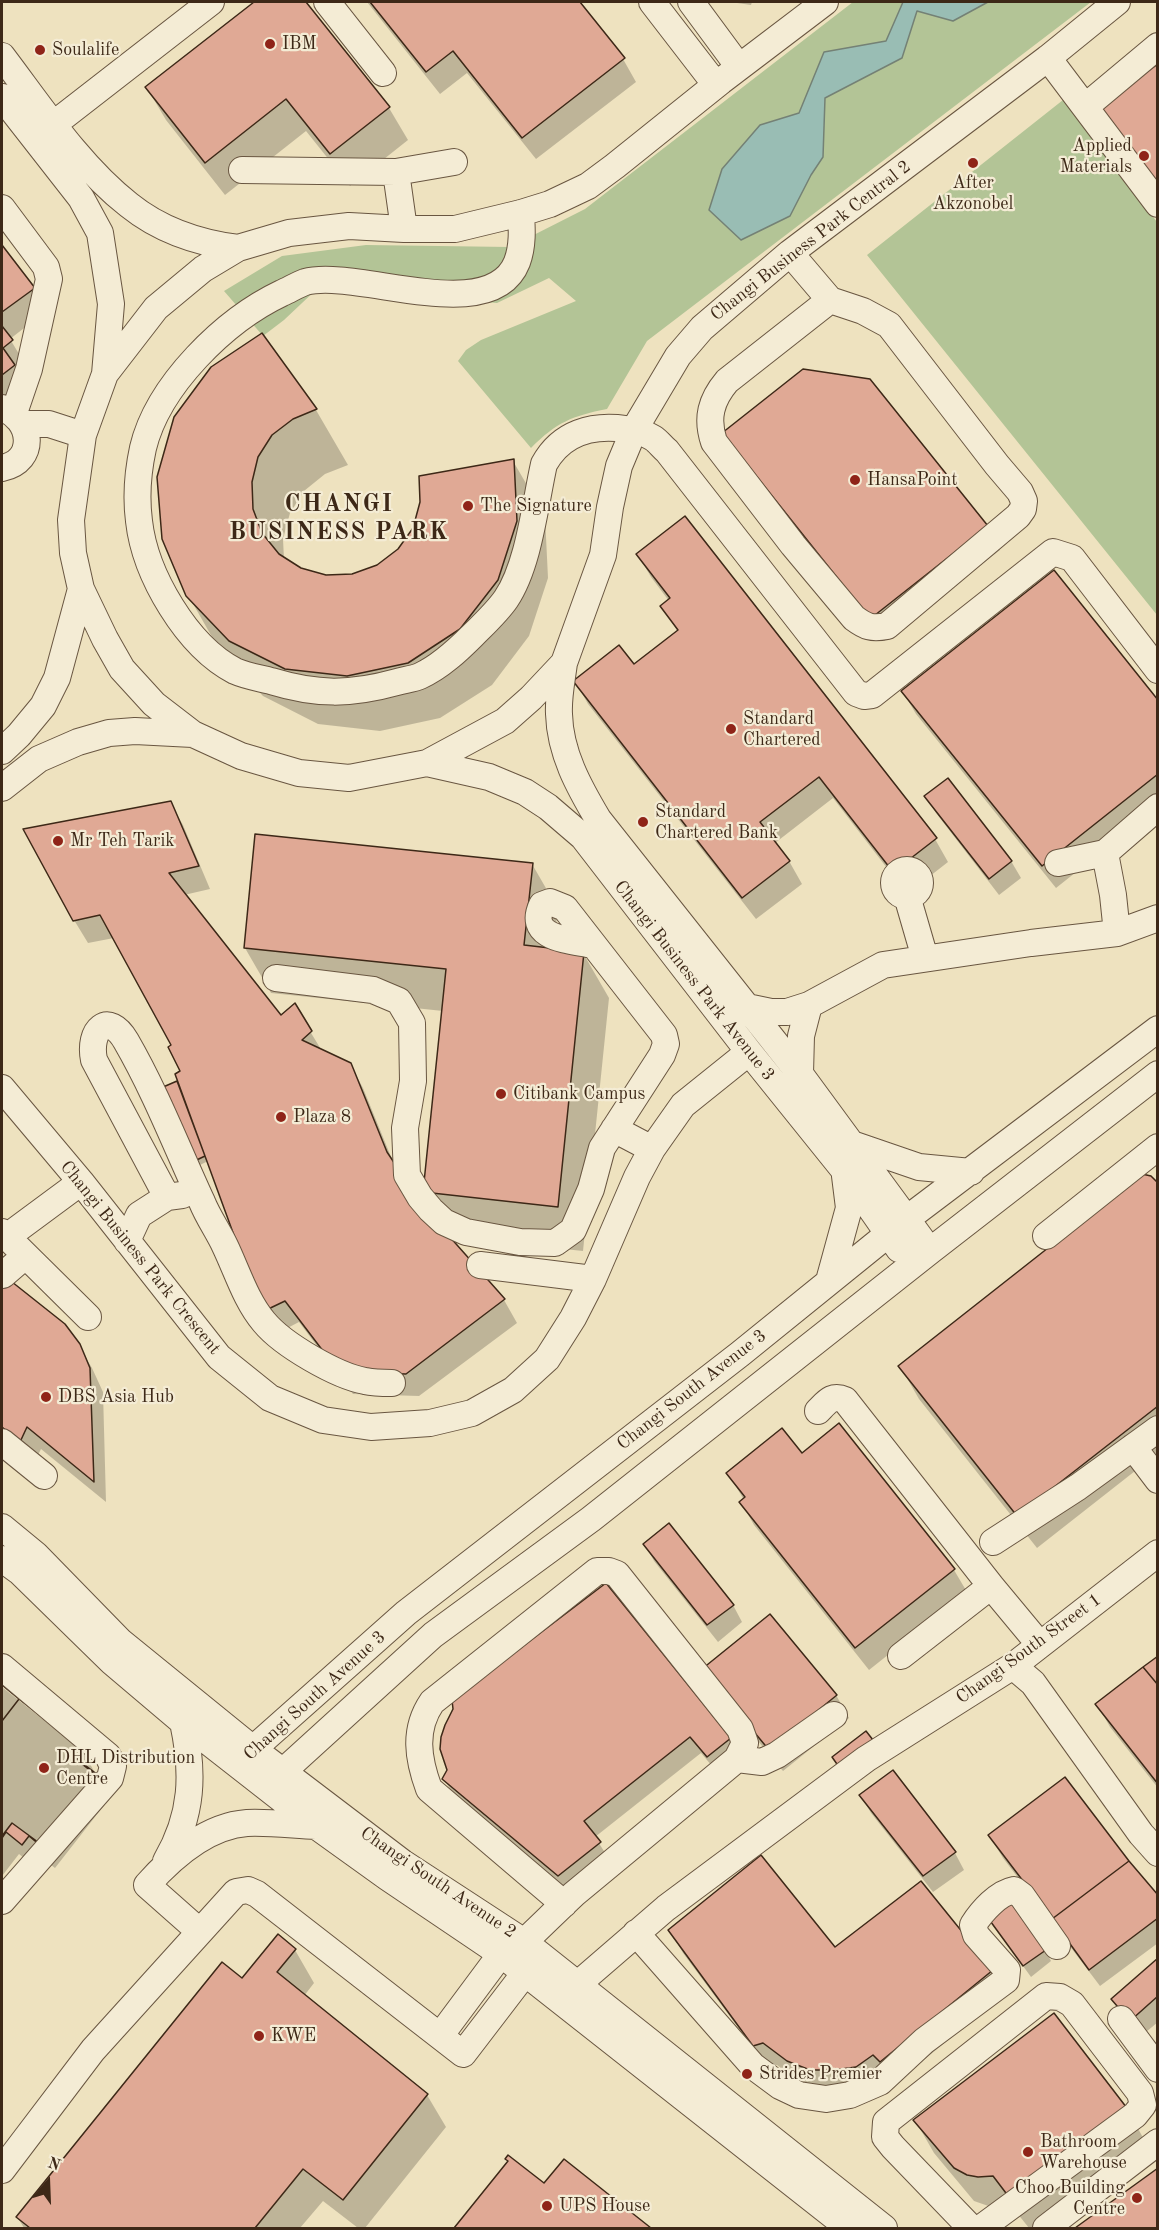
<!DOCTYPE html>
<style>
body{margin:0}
#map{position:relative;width:1159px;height:2230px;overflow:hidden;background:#eee2bf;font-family:"Old Standard TT",serif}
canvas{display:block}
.frame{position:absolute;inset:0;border:3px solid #3d2817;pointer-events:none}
.north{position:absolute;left:18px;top:2152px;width:60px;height:60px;-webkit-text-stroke:4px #f4ecd5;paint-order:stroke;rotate:19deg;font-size:16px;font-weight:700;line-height:24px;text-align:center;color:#3d2817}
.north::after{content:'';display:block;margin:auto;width:21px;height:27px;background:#3d2817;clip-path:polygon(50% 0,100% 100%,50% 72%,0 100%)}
</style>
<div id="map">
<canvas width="1159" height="2230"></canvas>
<div class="frame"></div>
<div class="north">N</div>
</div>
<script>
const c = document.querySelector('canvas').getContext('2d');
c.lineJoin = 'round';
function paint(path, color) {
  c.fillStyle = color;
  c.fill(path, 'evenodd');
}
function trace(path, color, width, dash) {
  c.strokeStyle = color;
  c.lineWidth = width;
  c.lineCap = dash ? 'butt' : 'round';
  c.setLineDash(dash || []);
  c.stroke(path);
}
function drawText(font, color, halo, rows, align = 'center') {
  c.font = font + ' "Old Standard TT",serif';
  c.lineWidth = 4.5;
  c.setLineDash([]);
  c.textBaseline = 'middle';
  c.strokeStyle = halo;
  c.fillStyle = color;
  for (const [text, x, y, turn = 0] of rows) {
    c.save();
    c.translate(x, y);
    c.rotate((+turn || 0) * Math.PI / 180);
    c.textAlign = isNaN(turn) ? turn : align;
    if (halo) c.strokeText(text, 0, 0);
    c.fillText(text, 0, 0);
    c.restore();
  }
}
const green = new Path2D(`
 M853,2H1091L647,341L607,409C572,416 557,422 531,448L458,361L466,350L481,340L576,301L549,278L497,303L319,287L284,320L263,336L224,291L282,256L366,245L510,247L585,209Z
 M1063,100L1157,222V615L867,255Z`);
const water = new Path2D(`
 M903,2H988L953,21L917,11L902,58L825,98L823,157L811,175L790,216L741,240L709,210L722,169L760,125L799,113L824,52L886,41Z`);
const shadow = new Path2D(`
 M256,2H304L389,108L408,140L350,186L306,131L225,195L166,120L147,88Z
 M367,2H578L623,59L636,82L536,159L467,73L440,94Z
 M730,2H752L751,5Z
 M2,247L33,288L46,311L10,339L25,364L2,422Z
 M262,335L316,410L348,465L325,474L304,491L290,513L283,539L284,559L300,569L326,577L353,576L378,567L399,550L414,528L513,461L545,516L548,578L529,636L492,685L440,718L380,731L318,724L263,696L220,651L188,595Z
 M737,456L987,527L1000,550L884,641Z
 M638,555L935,839L948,862L907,894L833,798L775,843L789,861L802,884L756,919L588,704L575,681L633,666L678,632L662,606L669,601L651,577Z
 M903,692L1158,702V807L1056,888L916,714Z
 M926,796L1011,861L1021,878L999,895L936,813Z
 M170,803L183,825L210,889L184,895L281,1017L294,1005L322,1051L350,1064L363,1088L396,1169L423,1210L504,1300L517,1323L419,1396L353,1394L299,1322L276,1334L208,1161L182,1174L177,1083L181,1087L182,1072L172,1046L114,938L88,943L74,920Z
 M532,864L558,909L553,950L583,953L609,998L583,1251L450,1237L424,1192L443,1011L271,993L245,948Z
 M1158,1186V1453L1037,1548L919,1399L900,1366Z
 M2,1275L78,1345L92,1368L103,1392L106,1502L41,1449L34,1463L2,1438Z
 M802,1455L954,1570L967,1592L869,1670L754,1525L741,1502L744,1500L728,1473Z
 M645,1544L733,1605L742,1622L718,1642L654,1561Z
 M606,1585L730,1739L740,1756L718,1773L701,1753L595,1837L609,1859L568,1892L454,1796L444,1779L448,1770L455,1710Z
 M1158,1658V1788L1110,1727L1097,1704Z
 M2,1687L83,1751L109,1799L55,1868L42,1858L35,1867L19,1854L2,1876Z
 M717,1692L836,1695L849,1718L783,1771Z
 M861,1796L955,1853L964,1870L933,1892L871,1813Z
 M989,1835L1158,1898V1943L1100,1986L1003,1858Z
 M670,1930L834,1949L992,1971L1005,1994L894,2084L848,2093L801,2083L777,2065L768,2068L683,1953Z
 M997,1930L1045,1950L1051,1961L1031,1977Z
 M295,1950L314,1983L304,1996L427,2095L446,2127L365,2228H358L323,2201L300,2228H24L18,2218L243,1980Z
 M1158,1960V2022L1140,2037L1123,2016L1113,1999Z
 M1129,2112L1147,2145L1037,2228H1029L1013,2208L997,2209L974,2201L934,2153L915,2120Z
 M506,2159L545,2186L564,2161L648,2228H456L509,2163Z
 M1158,2170V2228H1078Z`);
const building = new Path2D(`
 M254,2H306L390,107L330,154L286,99L205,163L145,87Z
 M370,2H580L625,58L522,138L453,51L426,72Z
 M1158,64L1157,120L1158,191L1093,109Z
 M2,245L35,288L2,312Z
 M2,326L13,340L3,348L15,365L2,375Z
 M262,333L317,409L293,419L272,435L258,457L252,482L253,509L262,533L279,554L301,568L326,575L352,574L377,565L398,549L413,528L420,502L419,476L514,459L517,521L498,580L460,629L408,663L347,676L285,669L229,641L186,596L162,539L157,477L174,417L211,367Z
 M803,369L870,379L988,526L870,619L722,433Z
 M685,516L937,838L893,872L819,777L760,822L790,861L742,898L573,681L619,645L634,664L678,630L660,606L670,598L636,554Z
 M1054,570L1158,700V774L1042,866L901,691Z
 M948,778L1012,861L989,879L924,796Z
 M171,801L199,866L169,873L281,1015L295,1003L312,1031L302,1040L351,1063L387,1152L425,1209L505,1299L406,1374L339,1372L285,1301L262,1312L175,1074L180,1071L168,1047L171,1045L100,915L73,921L23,829Z
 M255,834L533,863L524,945L584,952L558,1207L423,1192L446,969L244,948Z
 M177,1081L205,1156L178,1169L147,1094Z
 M1142,1174L1151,1176L1158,1183V1406L1017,1516L898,1366Z
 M2,1274L65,1324L80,1344L90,1368L94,1482L27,1427L20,1442L2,1427Z
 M839,1423L955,1569L855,1648L739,1502L745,1497L726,1473L782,1428L802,1453Z
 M669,1523L734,1605L707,1625L643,1544Z
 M606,1583L731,1738L707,1757L690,1737L584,1821L601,1842L558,1876L442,1779L447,1770L440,1749L441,1737L445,1725L453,1709L452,1700Z
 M770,1614L837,1695L769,1750L702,1669Z
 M1158,1656V1685L1143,1667Z
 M1143,1667L1158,1685V1784L1095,1704Z
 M2,1685L84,1750L77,1760L97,1776L41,1846L29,1836L22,1845L6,1832L2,1838Z
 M2,1685L19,1699L2,1721Z
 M19,1699L84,1750L77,1759L98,1775L42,1845L12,1823L2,1836V1721Z
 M866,1731L873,1740L839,1767L832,1757Z
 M893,1770L956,1852L923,1876L859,1795Z
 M1065,1777L1129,1861L1052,1919L988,1835Z
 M761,1855L835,1947L921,1881L993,1970L880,2062L873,2055L856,2067L834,2070H810L787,2061L763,2043L753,2046L668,1930Z
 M1129,1861L1158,1895V1918L1089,1970L1052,1919Z
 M1011,1901L1046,1950L1023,1966L988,1918Z
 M278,1934L296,1949L277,1972L428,2094L343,2200L303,2169L255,2228H30L16,2217L222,1962L242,1978Z
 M1158,1958V1996L1130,2021L1111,1999Z
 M1054,2013L1130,2112L1012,2201L993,2176L978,2177L967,2175L954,2168L913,2120Z
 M508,2155L544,2183L564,2159L651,2228H454L508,2161L505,2159Z
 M1158,2168V2228H1075Z`);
const minor = new Path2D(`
 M327,2L383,73
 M652,2L716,85
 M691,2L739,67
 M2,56C40,106 79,166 129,205C160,230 199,243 238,248
 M1048,58L1158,204
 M2,97L81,198L100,233L111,304L105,374
 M1085,107L1158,46
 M54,124L211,2
 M242,170L396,172L454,162
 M396,172L404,229
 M2,208L46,267L49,279L29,369L14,413
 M521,213C522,229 523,246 517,262C491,328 357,268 305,282C297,285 289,290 282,293C225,320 158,385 143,448C138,471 136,498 139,521C145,575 187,646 235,671C246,676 259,678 271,681C317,695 350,695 397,682C404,680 413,679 420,676C440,667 458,650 473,635C485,623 497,612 506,599C529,565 535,504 544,464C561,433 592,424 626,429C634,430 645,433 653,438C658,441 662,447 667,451L856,693L864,696L872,695L1053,552L1072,558L1158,670
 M790,253L830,300L863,311L889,325L997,465L1020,492L1024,501L1023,509L1018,516L887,626C872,629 866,627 854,618L793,545L714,442C706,418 711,400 727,381L830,300
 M2,408C33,419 37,461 2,468
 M23,424H49L83,435
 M81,589L105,639L122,669L154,704L193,734L241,756L299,773L349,778L427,763L505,721L531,698L564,663L603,555L610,507L619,466L634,430L678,356L702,328L790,253L1048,58L1117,2
 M564,663C562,679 558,697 559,714C560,753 579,787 598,819L800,1074L930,1251
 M2,751L19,735L43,706L57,678L81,589L73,553L71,520L83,435L105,374L156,308L203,269L238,248L289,233L349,226L404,229H455L521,213L550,204L588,186L615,166L721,81L825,2
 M427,763L489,777L525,792L548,807L583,837L749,1052L844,1170L899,1249
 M2,788L39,759L78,742L109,733L135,731L193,734
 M1105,853L1113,895L1117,933
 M1058,863L1105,853L1158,807
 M894 883a13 13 0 1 1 26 0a13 13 0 1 1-26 0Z
 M907,896L925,958
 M276,978L373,990L399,1001L412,1023L413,1081L405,1128L407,1175L420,1197L431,1210L444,1222L466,1232L520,1242L555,1243L573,1230L591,1189L602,1148L662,1055L666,1044L664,1035L565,908L550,902L542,905C526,939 570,940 593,945
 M747,1007L771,1012H787L809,1005L883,965L1031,943L1117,933L1158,918
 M800,1074L801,1036L809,1005
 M2,1088L81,1182L219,1357L270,1398L323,1420L371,1427L430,1423L472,1413L513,1390L547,1359L573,1318L593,1279L637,1177L652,1149L683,1105L749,1052
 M614,1129L652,1149
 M852,1144L919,1167L971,1172
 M167,1197L94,1060C88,1030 108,1010 126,1041C156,1093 177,1148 202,1202C208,1217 218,1231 225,1246C237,1271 246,1301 264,1322C283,1345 337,1376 365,1381C374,1383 383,1383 392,1383
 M2,1232L88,1317
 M8,1236L81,1182
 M1046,1236L1158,1147
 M127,1241L139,1215L167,1197L182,1195
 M480,1265L593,1279
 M3,1275L25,1256
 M829,1281L849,1208L845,1176
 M818,1411C827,1402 832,1394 845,1400L991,1586L1040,1645
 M2,1442L44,1476
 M1133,1447L1158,1480
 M2,1527L36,1555L120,1641L253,1749L403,1863L524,1942L884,2228
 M993,1542L1078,1487L1158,1429
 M2,1559L20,1572L111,1661L183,1722L316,1826L387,1877L501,1954L849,2228
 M901,1656L991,1586
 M1013,1666L1033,1683L1141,1834L1158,1853
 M2,1667L108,1756L113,1766L110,1778L2,1901
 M737,1759L762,1762L777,1755L834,1715
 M239,1765L253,1749L406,1613L740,1354L908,1218L1158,1029
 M267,1786L433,1635L591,1519L930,1251L1158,1074
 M166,1861C193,1815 194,1773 183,1722
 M199,1931L147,1885C172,1857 206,1826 247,1823C270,1822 293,1825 316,1826
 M636,1933L753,2066L780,2086L799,2095L826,2099L850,2095L880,2082L924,2041L1006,1980L1007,1970L976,1935L973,1925C982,1911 998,1893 1014,1890L1022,1896L1057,1946
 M524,1942C541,1926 557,1910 574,1894L737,1759L745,1743L740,1729L617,1574L609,1571H597L432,1702C413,1730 418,1759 429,1789L564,1904
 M578,1984L666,1908L866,1759L1013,1666L1158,1553
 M1121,2019L1158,2069
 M440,2036L501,1954
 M2,2170L93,2050L236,1892L248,1890L257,1894L463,2054L525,1973
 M971,2228L893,2147L885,2137L886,2122L1046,1996L1060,1997L1072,2004L1140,2093L1143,2105L1135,2115L981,2228
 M1046,2228L1158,2142`);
const markers = [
 [270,44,6,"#8f2418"],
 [40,50,6,"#8f2418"],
 [1144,156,6,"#8f2418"],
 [973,163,6,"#8f2418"],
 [855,480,6,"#8f2418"],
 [468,506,6,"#8f2418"],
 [731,729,6,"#8f2418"],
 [643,822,6,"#8f2418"],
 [58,841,6,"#8f2418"],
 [501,1094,6,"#8f2418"],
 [281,1117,6,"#8f2418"],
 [46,1397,6,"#8f2418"],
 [44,1768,6,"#8f2418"],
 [259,2036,6,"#8f2418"],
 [747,2074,6,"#8f2418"],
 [1028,2152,6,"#8f2418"],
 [1137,2198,6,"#8f2418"],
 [547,2206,6,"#8f2418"]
];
const poiNames = [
 ["IBM",282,44],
 ["Soulalife",52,50],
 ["Applied",1132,146,"right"],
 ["Materials",1132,167,"right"],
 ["After",973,183,"center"],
 ["Akzonobel",973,204,"center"],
 ["HansaPoint",867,480],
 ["The Signature",480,506],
 ["Standard",743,719],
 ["Chartered",743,740],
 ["Standard",655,812],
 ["Chartered Bank",655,833],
 ["Mr Teh Tarik",70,841],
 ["Citibank Campus",513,1094],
 ["Plaza 8",293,1117],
 ["DBS Asia Hub",58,1397],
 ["DHL Distribution",56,1758],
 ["Centre",56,1779],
 ["KWE",271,2036],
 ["Strides Premier",759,2074],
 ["Bathroom",1040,2142],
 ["Warehouse",1040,2163],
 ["Choo Building",1125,2188,"right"],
 ["Centre",1125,2209,"right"],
 ["UPS House",559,2206]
];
const streetNames = [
 ["Changi Business Park Central 2",811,241,-38],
 ["Changi Business Park Avenue 3",694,981,52],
 ["Changi Business Park Crescent",140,1258,51],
 ["Changi South Avenue 3",692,1390,-38],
 ["Changi South Street 1",1029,1649,-36],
 ["Changi South Avenue 3",315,1696,-42],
 ["Changi South Avenue 2",438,1883,34]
];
const districtNames = [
 ["CHANGI",339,505],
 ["BUSINESS PARK",339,533]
];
paint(green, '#b3c496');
paint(water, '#99bdb4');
trace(water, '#748175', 1.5);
paint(shadow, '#0003');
paint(building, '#e0a995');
trace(building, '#3d2817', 1.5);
trace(minor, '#695641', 28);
trace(minor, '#f4ecd5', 26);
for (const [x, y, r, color] of markers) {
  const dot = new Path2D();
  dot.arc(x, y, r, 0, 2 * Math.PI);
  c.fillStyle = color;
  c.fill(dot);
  trace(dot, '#f4ecd5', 2);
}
drawText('18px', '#3d2817', '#f4ecd5', poiNames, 'left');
drawText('18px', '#3d2817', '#f4ecd5', streetNames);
c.letterSpacing = '1.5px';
drawText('bold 24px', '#3d2817', '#f4ecd5', districtNames);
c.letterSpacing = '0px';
</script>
